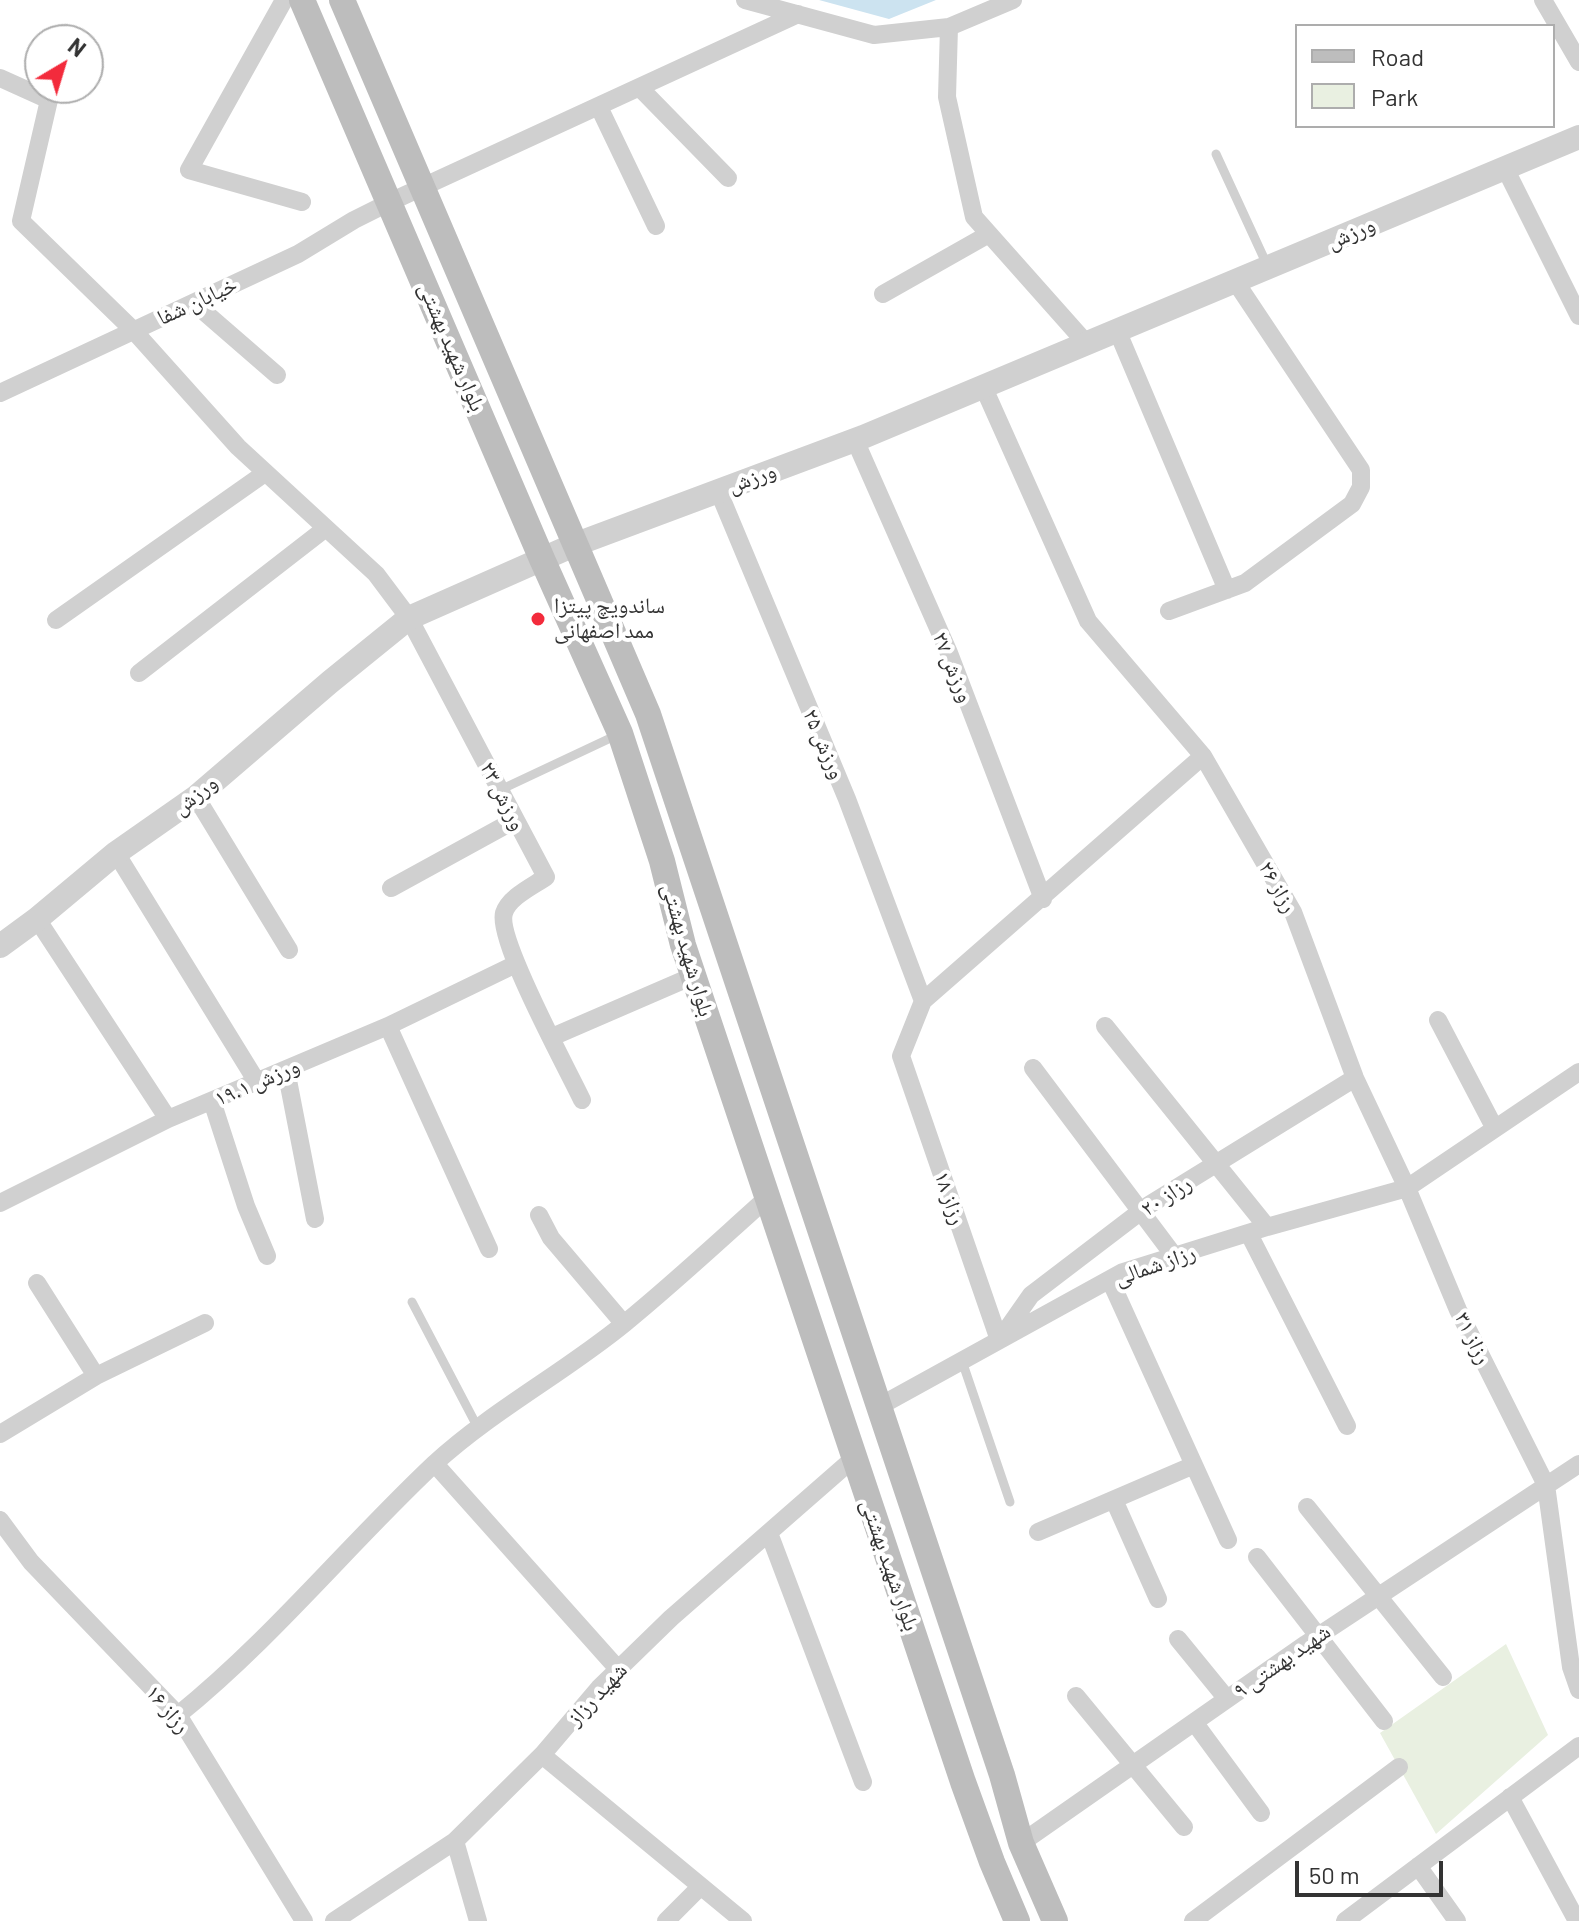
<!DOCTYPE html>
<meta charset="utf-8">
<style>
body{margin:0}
#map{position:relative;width:1579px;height:1921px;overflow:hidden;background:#fff;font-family:Barlow,sans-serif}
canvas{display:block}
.legend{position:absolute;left:1295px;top:24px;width:260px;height:104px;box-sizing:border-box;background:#fff;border:2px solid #adadad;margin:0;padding:10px 14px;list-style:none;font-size:24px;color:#333}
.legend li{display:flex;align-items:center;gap:16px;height:40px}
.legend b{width:40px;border:2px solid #adadad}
.north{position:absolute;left:24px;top:24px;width:80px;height:80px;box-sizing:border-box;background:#fff;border:2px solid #adadad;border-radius:50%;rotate:38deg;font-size:22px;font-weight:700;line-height:32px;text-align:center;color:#333}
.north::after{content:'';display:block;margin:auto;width:28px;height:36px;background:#f32b3c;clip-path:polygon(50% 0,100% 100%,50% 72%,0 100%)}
.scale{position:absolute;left:1295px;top:1861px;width:148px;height:36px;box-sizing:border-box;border:4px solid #333;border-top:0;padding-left:10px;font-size:24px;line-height:28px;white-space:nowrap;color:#333;-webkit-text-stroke:6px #fff;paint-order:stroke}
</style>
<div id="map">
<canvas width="1579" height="1921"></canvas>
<ul class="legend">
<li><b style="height:10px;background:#bdbdbd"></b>Road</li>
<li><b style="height:22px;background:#e9f0e1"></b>Park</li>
</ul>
<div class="north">N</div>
<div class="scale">50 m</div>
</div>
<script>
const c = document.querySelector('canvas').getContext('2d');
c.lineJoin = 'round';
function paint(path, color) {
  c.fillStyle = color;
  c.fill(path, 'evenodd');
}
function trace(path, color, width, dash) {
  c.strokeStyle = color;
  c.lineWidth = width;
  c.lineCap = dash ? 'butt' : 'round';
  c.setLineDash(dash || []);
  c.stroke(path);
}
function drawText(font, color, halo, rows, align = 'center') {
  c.font = font + ' Barlow,"Noto Naskh Arabic",sans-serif';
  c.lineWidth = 8;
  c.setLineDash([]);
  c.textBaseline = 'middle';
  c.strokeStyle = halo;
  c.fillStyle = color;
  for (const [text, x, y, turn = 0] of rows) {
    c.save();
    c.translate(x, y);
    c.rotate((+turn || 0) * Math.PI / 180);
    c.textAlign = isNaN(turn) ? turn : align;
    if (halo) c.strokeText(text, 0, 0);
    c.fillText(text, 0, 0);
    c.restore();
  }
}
const green = new Path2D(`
 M1506,1644L1548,1735L1436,1834L1380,1733Z`);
const water = new Path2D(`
 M819,0H936L889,19Z`);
const service = new Path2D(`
 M1216,154L1268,267
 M500,790L617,735
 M412,1302L478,1428
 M962,1361L1010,1502`);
const minor = new Path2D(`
 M284,0L189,170L302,202
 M745,0L874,35L949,27L1013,0
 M1543,0L1579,62
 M949,27L947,97L974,217L1086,343
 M0,78L49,100L21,221L134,331L238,447L376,574L409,618L546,877C533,886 509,897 504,913C496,939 568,1070 582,1100
 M640,88L728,178
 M599,107L656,226
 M1505,168L1579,316
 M883,294L989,234
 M194,303L277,375
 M1117,330L1227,590
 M983,386L1088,621L1203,756L1293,912L1355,1078L1407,1188L1458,1310L1546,1485L1571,1667L1579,1690
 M0,393L298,254L354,220L390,202L798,14
 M855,440L949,653L1043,899
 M718,490L847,799L923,1001
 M1169,611L1245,583L1352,504L1361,487V470L1235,281
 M56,620L265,473
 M139,673L326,528
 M196,797L289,950
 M116,853L257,1082
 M391,888L515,820
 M37,919L168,1119
 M1438,1020L1494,1127
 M388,1026L489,1249
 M1105,1026L1267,1227
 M552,1037L693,976
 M1033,1068L1175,1257
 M286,1070L315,1219
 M212,1101L246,1206L267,1256
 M0,1203L168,1119L388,1026L516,964
 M539,1215L551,1238L624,1324
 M1249,1234L1347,1426
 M1110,1280L1228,1540
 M37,1283L96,1376
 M1003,1335L1031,1295L1149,1205L1355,1078
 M999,1340L901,1056L923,1001L1203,756
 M878,1407L1123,1272L1267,1227L1407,1188L1579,1072
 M0,1434L96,1376L205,1323
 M435,1464L618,1669
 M1114,1500L1158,1599
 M1307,1507L1443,1677
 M0,1520L31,1562L178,1715L304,1921
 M1038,1532L1194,1465
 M769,1533L863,1782
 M1257,1557L1384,1721
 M1178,1639L1227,1699
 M1076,1696L1184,1827
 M178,1715C272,1639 347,1546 434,1464C493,1410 564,1373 625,1323C674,1283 720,1240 767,1198
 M1194,1722L1261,1813
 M542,1755L743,1921
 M1510,1797L1577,1921
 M455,1841L478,1921
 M1021,1843L1306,1644L1579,1464
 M1418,1866L1457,1921
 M334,1921L455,1841L542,1755L599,1688L671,1618L854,1458
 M666,1921L701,1886
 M1193,1921L1399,1767
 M1345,1921L1579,1746`);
const tertiary = new Path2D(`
 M0,946L37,919L116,853L196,797L330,682L409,618L574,545L863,437L1579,137`);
const secondary = new Path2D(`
 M302,0L542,559L620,733L662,861L683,945L963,1782L992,1862L1017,1921
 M342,0L648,714L1002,1775L1021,1843L1055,1921`);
const markers = [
 [538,619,8,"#f32b3c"]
];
const streetNames = [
 ["ورزش",1351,233,-23],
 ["خیابان شفا",197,301,-25],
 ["بلوار شهید بهشتی",452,347,67],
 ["ورزش",752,478,-20],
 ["ورزش ۲۷",953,667,68],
 ["ورزش ۲۵",824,744,67],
 ["ورزش",195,795,-38],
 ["ورزش ۲۳",503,796,63],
 ["رزاز ۲۶",1278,887,61],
 ["بلوار شهید بهشتی",688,950,74],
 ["ورزش ۱۹.۱",257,1082,-23],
 ["رزاز ۲۰",1166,1196,-33],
 ["رزاز ۱۸",950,1198,71],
 ["رزاز شمالی",1155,1265,-19],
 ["رزاز ۳۱",1473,1338,64],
 ["بلوار شهید بهشتی",890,1565,71],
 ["شهید بهشتی ۹",1282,1661,-35],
 ["شهید رزاز",597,1694,-47],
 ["رزاز ۱۶",168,1709,50]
];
const poiNames = [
 ["ساندویچ پیتزا",554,606],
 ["ممد اصفهانی",554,631]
];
paint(green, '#e9f0e1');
paint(water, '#cce3f0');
trace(service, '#d0d0d0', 9);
trace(minor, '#d0d0d0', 18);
trace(tertiary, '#d0d0d0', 24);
trace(secondary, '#bdbdbd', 26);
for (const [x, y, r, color] of markers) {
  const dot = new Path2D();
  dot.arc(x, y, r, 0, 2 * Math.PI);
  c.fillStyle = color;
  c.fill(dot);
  trace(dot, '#fff', 3);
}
drawText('22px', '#333', '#fff', streetNames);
drawText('22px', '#333', '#fff', poiNames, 'left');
</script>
